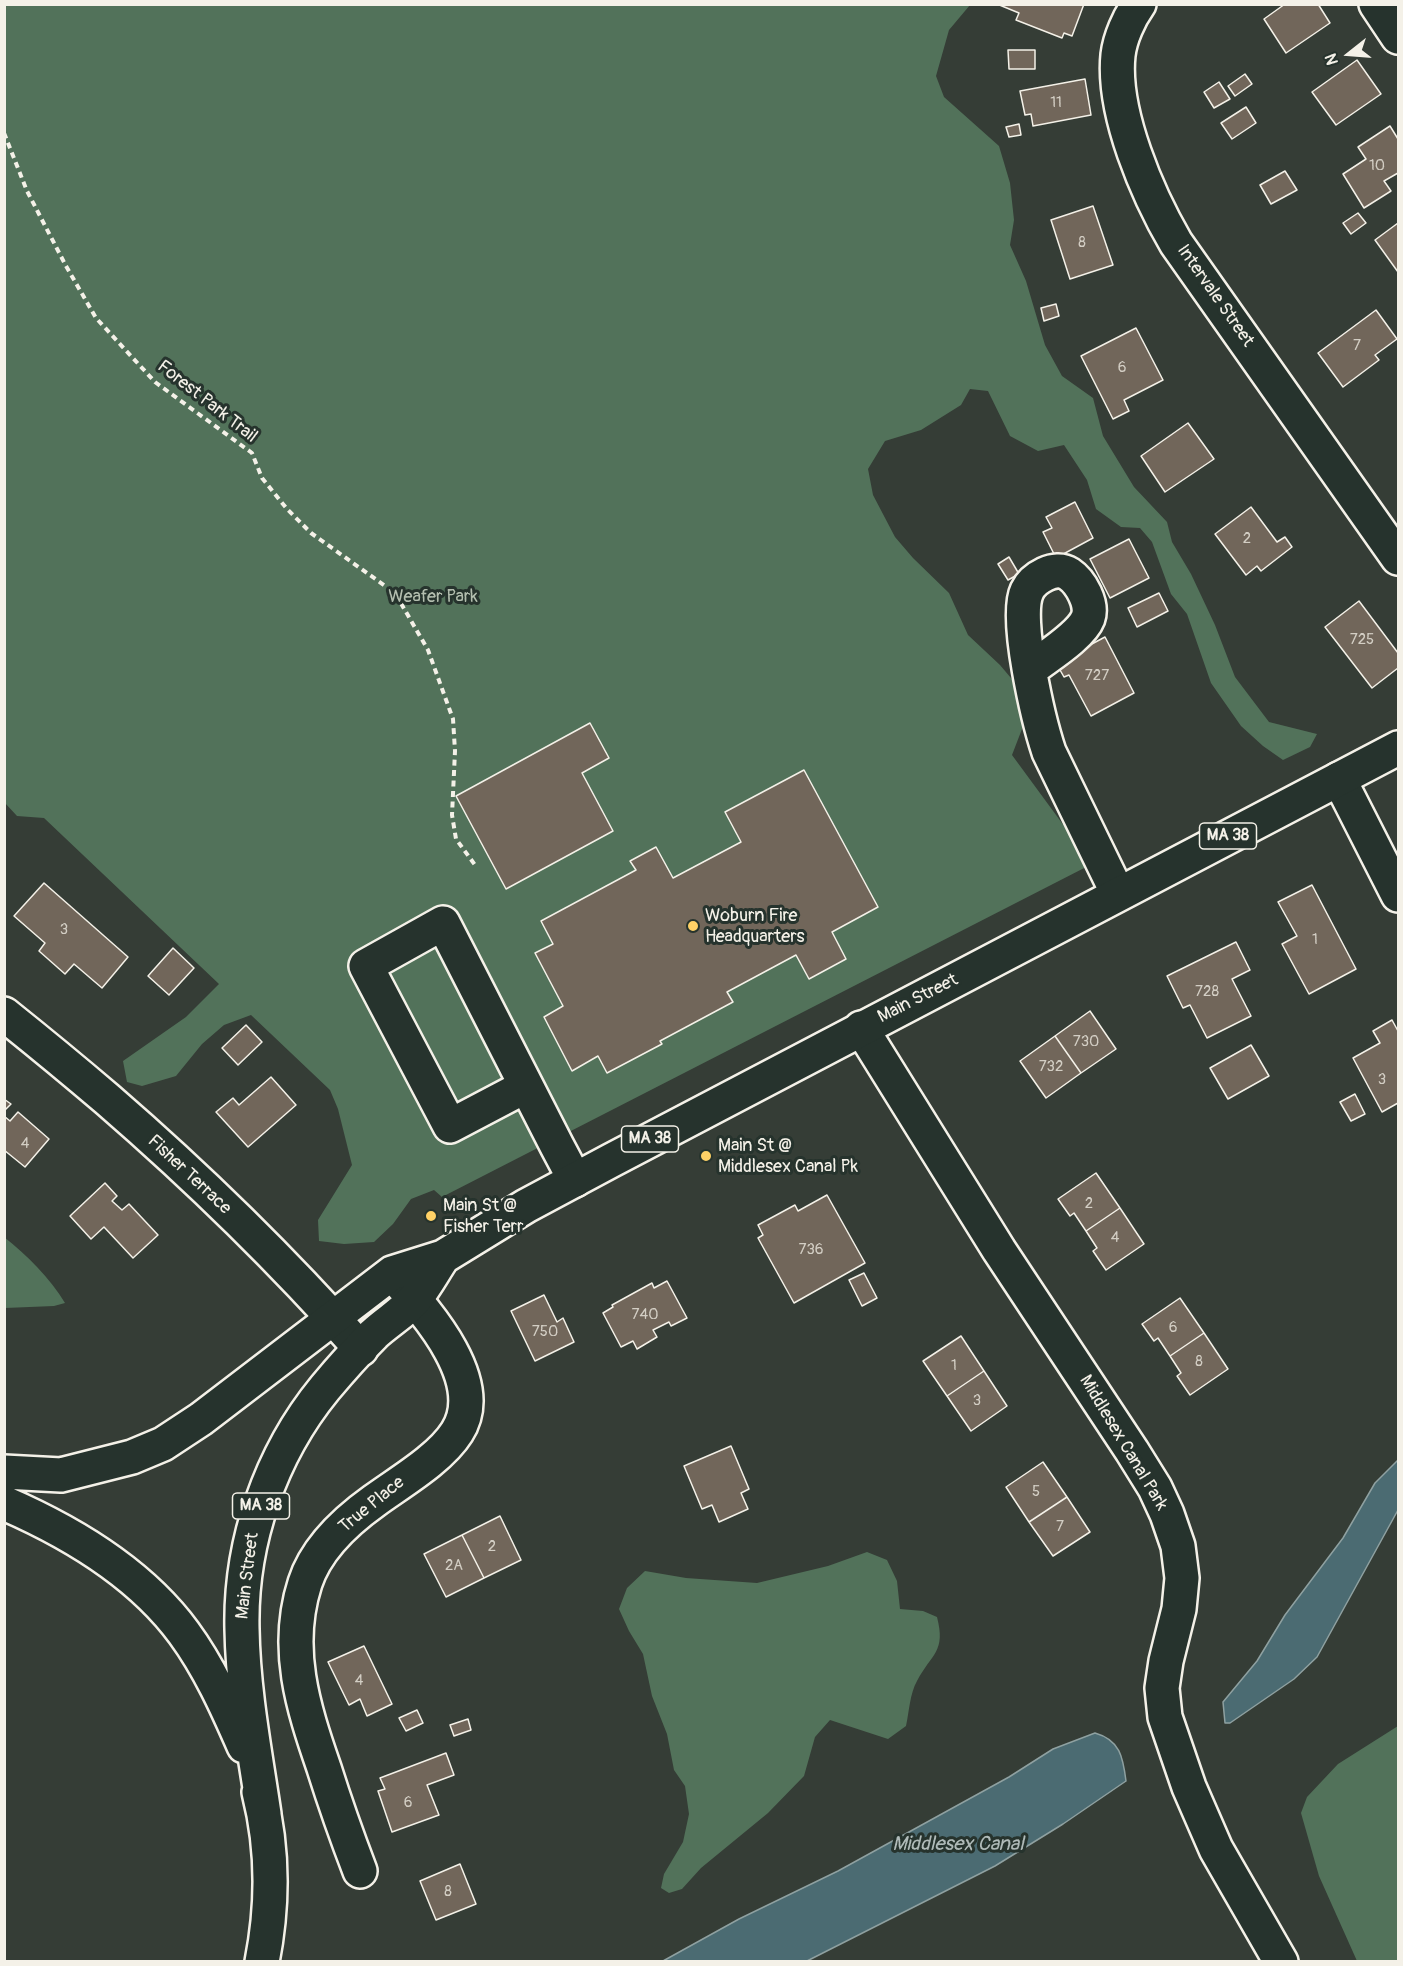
<!DOCTYPE html>
<style>
body{margin:0}
#map{position:relative;width:1403px;height:1966px;overflow:hidden;background:#353d36;font-family:Pangolin,sans-serif}
canvas{display:block}
.frame{position:absolute;inset:0;border:6px solid #f4f1e8;pointer-events:none}
.north{position:absolute;left:1319px;top:24px;width:60px;height:60px;-webkit-text-stroke:4px #26332d;paint-order:stroke;rotate:253deg;font-size:16px;font-weight:700;line-height:24px;text-align:center;color:#f4f1e8}
.north::after{content:'';display:block;margin:auto;width:21px;height:27px;background:#f4f1e8;clip-path:polygon(50% 0,100% 100%,50% 72%,0 100%)}
</style>
<div id="map">
<canvas width="1403" height="1966"></canvas>
<div class="frame"></div>
<div class="north">N</div>
</div>
<script>
const c = document.querySelector('canvas').getContext('2d');
c.lineJoin = 'round';
function paint(path, color) {
  c.fillStyle = color;
  c.fill(path, 'evenodd');
}
function trace(path, color, width, dash) {
  c.strokeStyle = color;
  c.lineWidth = width;
  c.lineCap = dash ? 'butt' : 'round';
  c.setLineDash(dash || []);
  c.stroke(path);
}
function drawText(font, color, halo, rows, align = 'center') {
  c.font = font + ' Pangolin,sans-serif';
  c.lineWidth = 6;
  c.setLineDash([]);
  c.textBaseline = 'middle';
  c.strokeStyle = halo;
  c.fillStyle = color;
  for (const [text, x, y, turn = 0] of rows) {
    c.save();
    c.translate(x, y);
    c.rotate((+turn || 0) * Math.PI / 180);
    c.textAlign = isNaN(turn) ? turn : align;
    if (halo) c.strokeText(text, 0, 0);
    c.fillText(text, 0, 0);
    c.restore();
  }
}
const green = new Path2D(`
 M4,5H970L949,30L936,76L944,97L999,146L1010,183L1014,220L1010,245L1026,281L1045,345L1062,376L1093,398L1103,436L1134,487L1167,522L1172,542L1191,574L1215,625L1235,677L1269,722L1317,734L1310,747L1283,760L1263,746L1241,726L1211,683L1187,614L1171,594L1152,542L1140,528L1121,527L1096,509L1087,480L1064,445L1038,451L1010,436L988,391L970,389L961,405L921,430L885,441L868,469L873,495L895,537L913,558L949,593L968,635L1000,665L1032,703L1012,755L1092,864L442,1197L434,1190L411,1199L393,1224L374,1242L344,1244L319,1241L318,1220L352,1165L338,1109L330,1090L251,1015L224,1025L202,1044L176,1076L142,1086L127,1082L123,1061L186,1017L219,984L44,818L17,816L5,803Z
 M4,1237C27,1255 50,1278 65,1303L54,1306L5,1308Z
 M867,1552L887,1560L897,1581L900,1609L923,1611L937,1617C946,1652 932,1653 917,1681C910,1693 909,1712 906,1726L888,1739L830,1720L815,1737L804,1776L768,1813L701,1868L682,1889L669,1893L661,1888L664,1874L683,1842L689,1814L685,1786L674,1770L667,1734L652,1696L643,1654L629,1631L619,1609L627,1588L645,1571L686,1578L757,1583L828,1566Z
 M1398,1726V1961H1357L1319,1876L1301,1813L1307,1797L1338,1764Z`);
const water = new Path2D(`
 M1398,1460V1510L1317,1657L1294,1679L1230,1723H1225L1223,1702L1257,1661L1285,1615L1343,1538L1375,1483Z
 M1095,1733C1120,1740 1123,1757 1126,1781L1063,1824L995,1866L807,1961H663L739,1919L838,1871L1009,1777L1053,1749Z`);
const building = new Path2D(`
 M997,4H1084L1072,36L1064,33L1062,38L1016,20L1019,13Z
 M1285,4H1318L1330,23L1286,53L1264,19Z
 M1008,50H1035V69H1009Z
 M1357,60L1381,94L1336,125L1312,92Z
 M1245,74L1252,84L1235,96L1228,86Z
 M1085,79L1091,115L1033,126L1031,114L1025,115L1020,91Z
 M1219,82L1230,99L1214,108L1204,92Z
 M1246,107L1256,123L1232,139L1221,123Z
 M1019,124L1021,135L1009,137L1006,127Z
 M1390,126L1398,139V173L1384,181L1391,191L1364,208L1343,174L1366,159L1358,147Z
 M1285,171L1297,190L1271,204L1260,185Z
 M1093,206L1113,265L1070,279L1051,220Z
 M1358,213L1366,223L1351,234L1343,223Z
 M1398,223V272L1375,240Z
 M1056,304L1059,316L1044,321L1041,308Z
 M1376,310L1397,339L1375,355L1379,360L1343,387L1318,353Z
 M1136,328L1163,380L1124,400L1129,411L1113,419L1081,356Z
 M1188,423L1214,459L1165,492L1141,456Z
 M1075,502L1093,538L1056,558L1043,532L1052,528L1046,517Z
 M1251,507L1277,542L1285,537L1292,547L1261,571L1257,566L1246,575L1215,534Z
 M1129,539L1149,578L1110,598L1090,559Z
 M1009,557L1019,574L1008,580L998,564Z
 M1159,593L1168,611L1137,627L1128,608Z
 M1359,601L1398,653V668L1372,688L1325,627Z
 M1105,637L1134,693L1091,716L1069,675L1064,677L1056,663Z
 M590,723L609,758L582,773L613,831L506,889L456,796Z
 M804,770L878,907L832,932L846,959L809,979L796,955L727,992L733,1002L660,1041L662,1044L607,1073L598,1056L572,1071L544,1017L563,1006L535,953L553,944L541,921L636,870L630,861L656,847L673,878L741,842L725,812Z
 M44,883L128,957L102,988L74,964L65,974L39,951L45,943L14,916Z
 M1312,885L1356,969L1309,994L1282,944L1297,936L1278,902Z
 M1236,942L1250,970L1232,979L1251,1016L1207,1038L1190,1005L1183,1008L1167,976Z
 M173,948L194,968L169,995L148,976Z
 M1090,1011L1116,1049L1081,1073L1055,1036Z
 M1392,1020L1398,1031V1103L1382,1112L1353,1058L1380,1043L1373,1031Z
 M246,1025L262,1042L238,1065L222,1048Z
 M1055,1036L1081,1073L1046,1098L1020,1061Z
 M1251,1045L1269,1076L1228,1099L1210,1068Z
 M271,1077L296,1105L248,1147L216,1112L233,1098L239,1105Z
 M1355,1094L1365,1114L1351,1121L1340,1102Z
 M4,1099L11,1104L4,1111Z
 M18,1112L49,1139L25,1167L4,1150V1116L10,1121Z
 M1096,1173L1120,1208L1086,1231L1074,1213L1070,1216L1058,1199Z
 M105,1183L117,1196L112,1201L122,1210L129,1204L158,1235L133,1258L104,1227L91,1239L70,1216Z
 M827,1195L865,1263L794,1303L758,1238L763,1235L758,1225L795,1205L798,1211Z
 M1120,1208L1144,1244L1106,1270L1093,1251L1097,1248L1086,1231Z
 M864,1273L877,1298L862,1306L849,1280Z
 M667,1281L687,1318L671,1326L669,1322L653,1330L657,1337L637,1349L633,1341L621,1347L603,1313L613,1307L612,1305L652,1283L654,1288Z
 M544,1295L557,1322L563,1318L574,1342L535,1361L511,1311Z
 M1180,1298L1204,1333L1170,1356L1158,1338L1154,1341L1142,1324Z
 M1204,1333L1228,1369L1190,1395L1177,1376L1181,1373L1170,1356Z
 M961,1336L984,1371L947,1396L923,1361Z
 M984,1371L1007,1406L971,1431L947,1396Z
 M731,1446L749,1489L741,1493L748,1509L719,1522L712,1505L702,1509L684,1466Z
 M1043,1462L1067,1497L1029,1522L1006,1487Z
 M1067,1497L1090,1532L1053,1556L1029,1522Z
 M500,1516L521,1560L484,1578L462,1535Z
 M462,1535L484,1578L446,1597L424,1554Z
 M364,1646L392,1704L367,1716L360,1699L349,1705L328,1662Z
 M417,1710L423,1723L406,1731L399,1718Z
 M468,1719L471,1730L454,1736L450,1725Z
 M446,1753L454,1775L427,1785L439,1815L392,1832L378,1791L385,1789L380,1778Z
 M460,1864L476,1904L436,1920L420,1881Z`);
const path = new Path2D(`
 M4,133L27,191L66,266L96,318L155,382L252,453L262,478L287,509L311,533L395,593L428,650L453,719L455,751L452,815L456,839L475,865`);
const minor = new Path2D(`
 M1139,4C1129,18 1120,38 1118,55C1112,113 1148,195 1176,243L1398,558
 M1376,4L1398,37
 M1031,669C1046,657 1081,636 1088,618C1093,604 1081,582 1069,574C1055,565 1033,578 1027,591C1014,618 1039,722 1049,752L1118,894
 M1339,779L1398,895
 M4,1014C39,1042 73,1070 107,1099C196,1176 282,1260 361,1349
 M861,1028L999,1250L1132,1451L1155,1488L1167,1514L1178,1546L1182,1578L1179,1609L1166,1661L1162,1688L1165,1717L1189,1787L1216,1849L1281,1962
 M526,1086L450,1126L366,966L443,923L557,1146L575,1180
 M360,1871C347,1837 335,1803 324,1768C303,1707 284,1648 305,1583C316,1549 346,1521 374,1501C400,1482 440,1459 457,1432C489,1382 427,1313 396,1278`);
const major = new Path2D(`
 M4,1472L61,1475L132,1457L163,1444L201,1419L392,1273L443,1257L526,1206L612,1160L1398,748
 M4,1503C71,1532 140,1573 184,1633C209,1667 227,1707 244,1746
 M259,1792C273,1847 273,1906 262,1962
 M264,1814C255,1753 243,1691 242,1629C240,1543 270,1455 325,1388C340,1370 357,1351 374,1334C387,1322 404,1312 415,1299C426,1286 434,1270 443,1257`);
const markers = [
 [693,926,6,"#ffd166"],
 [706,1156,6,"#ffd166"],
 [431,1216,6,"#ffd166"]
];
const numberNames = [
 ["11",1056,103],
 ["10",1377,166],
 ["8",1082,243],
 ["7",1357,346],
 ["6",1122,368],
 ["2",1247,539],
 ["725",1362,640],
 ["727",1097,676],
 ["3",64,930],
 ["1",1315,940],
 ["728",1207,992],
 ["730",1086,1042],
 ["732",1051,1067],
 ["3",1382,1080],
 ["4",25,1144],
 ["2",1089,1204],
 ["4",1115,1238],
 ["736",811,1250],
 ["740",645,1315],
 ["6",1173,1328],
 ["750",545,1332],
 ["8",1199,1362],
 ["1",954,1366],
 ["3",977,1401],
 ["5",1036,1492],
 ["7",1060,1527],
 ["2",492,1547],
 ["2A",454,1566],
 ["4",359,1681],
 ["6",408,1803],
 ["8",448,1892]
];
const shields = [
 [1228,836,57],
 [650,1139,57],
 [261,1506,57]
];
const shieldNames = [
 ["MA 38",1228,836],
 ["MA 38",650,1139],
 ["MA 38",261,1506]
];
const streetNames = [
 ["Intervale Street",1215,296,55],
 ["Forest Park Trail",207,402,38],
 ["Main Street",918,999,-27],
 ["Fisher Terrace",189,1175,43],
 ["Middlesex Canal Park",1123,1443,59],
 ["True Place",372,1505,-39],
 ["Main Street",248,1576,-83]
];
const parkNames = [
 ["Weafer Park",433,597]
];
const poiNames = [
 ["Woburn Fire",705,916],
 ["Headquarters",705,937],
 ["Main St @",718,1146],
 ["Middlesex Canal Pk",718,1167],
 ["Main St @",443,1206],
 ["Fisher Terr",443,1227]
];
const waterNames = [
 ["Middlesex Canal",958,1845]
];
paint(green, '#52725a');
paint(water, '#4b6b72');
trace(water, '#8fa1a1', 1.5);
paint(building, '#71665a');
trace(building, '#f4f1e8', 1.5);
trace(minor, '#f4f1e8', 38);
trace(major, '#f4f1e8', 38);
trace(path, '#f4f1e8', 4, [6, 4.5]);
trace(minor, '#26332d', 33);
trace(major, '#26332d', 33);
for (const [x, y, r, color] of markers) {
  const dot = new Path2D();
  dot.arc(x, y, r, 0, 2 * Math.PI);
  c.fillStyle = color;
  c.fill(dot);
  trace(dot, '#26332d', 2);
}
drawText('15px', '#d3cec4', null, numberNames);
for (const [x, y, w] of shields) {
  const box = new Path2D();
  box.roundRect(x - w / 2, y - 13, w, 26, 4.5);
  c.fillStyle = '#26332d';
  c.fill(box);
  trace(box, '#f4f1e8', 1.5);
}
drawText('bold 16px', '#f4f1e8', null, shieldNames);
drawText('18px', '#f4f1e8', '#26332d', streetNames);
drawText('18px', '#b3beaf', '#26332d', parkNames);
drawText('18px', '#f4f1e8', '#26332d', poiNames, 'left');
drawText('italic 20px', '#b0bbb9', '#26332d', waterNames);
</script>
